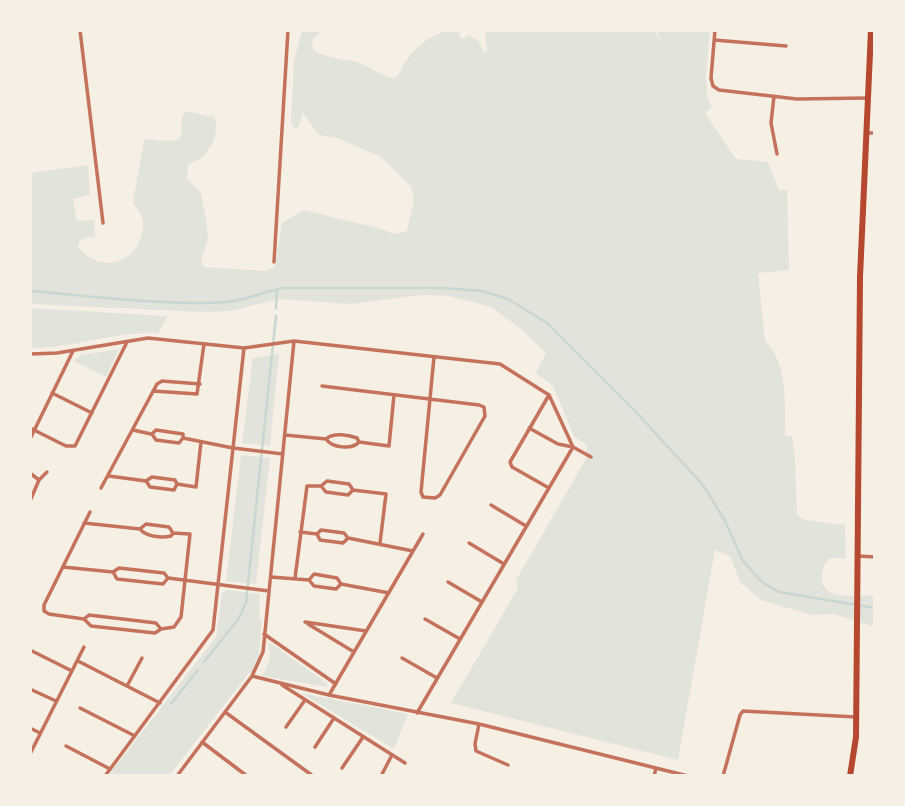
<!DOCTYPE html>
<style>
body{margin:0}
#map{position:relative;width:905px;height:806px;overflow:hidden;background:#f6efe4;font-family:"Varela Round",sans-serif}
canvas{display:block}
.frame{position:absolute;inset:0;border:32px solid #f6efe4;pointer-events:none}
</style>
<div id="map">
<canvas width="905" height="806"></canvas>
<div class="frame"></div>
</div>
<script>
const c = document.querySelector('canvas').getContext('2d');
c.lineJoin = 'round';
function paint(path, color) {
  c.fillStyle = color;
  c.fill(path, 'evenodd');
}
function trace(path, color, width, dash) {
  c.strokeStyle = color;
  c.lineWidth = width;
  c.lineCap = dash ? 'butt' : 'round';
  c.setLineDash(dash || []);
  c.stroke(path);
}
const green = new Path2D(`
 M302,30H322L312,41L313,50C327,59 342,58 357,62C370,66 381,77 394,78C401,73 402,66 407,59C420,43 439,28 460,31V37L464,39L469,35L479,42L484,52L487,51L485,30H653L665,47L656,30H710C709,51 701,90 712,107L705,113L736,159L768,162L779,190H787L789,270L758,273L765,341C788,362 785,406 785,435L792,436L795,458L797,515L805,520L845,525L846,558H830C825,564 821,570 822,579C824,603 859,593 875,596V627L834,614L811,615L761,600L740,582L730,556L715,550L678,760L451,703L518,588L516,580L586,459L587,445L574,436L553,386L536,373L546,353L521,329L491,307L449,296L422,295L350,304L278,299L231,311L202,312L30,304V173L88,165L90,195L73,199L77,221L94,220L95,237L84,238L79,242L78,247C101,276 141,262 143,226C144,215 136,210 133,201L144,140C153,136 178,148 181,134C183,129 181,122 182,116L187,111L214,117C220,130 212,152 198,160C194,161 191,163 188,165L187,178L201,193L206,219L208,239L201,260L204,267L266,271L275,266L282,223L303,210L378,228L395,234L407,231L414,199L411,187L381,157L338,138L322,136L317,133L303,113L298,128L293,127L291,122L294,61Z
 M30,308L168,316L158,333C115,331 73,349 30,348Z
 M119,349L106,377L74,361L81,355Z
 M279,354L270,446L242,443L253,358Z
 M241,455L270,458L256,584L226,581Z
 M227,590L259,594L260,597L259,620L262,616L259,656L252,673H249L169,776H108L216,637L222,593Z
 M269,642L328,684L326,687L262,676L270,659Z
 M301,693L408,714L394,749Z`);
const stream = new Path2D(`
 M30,291C94,296 161,306 226,302C246,301 264,291 283,288H443L482,291L508,299L547,323L635,411L703,485L725,521L743,561L762,582L779,592L875,608
 M276,308L277,290
 M204,662L239,618L246,602L276,316
 M171,704L198,670`);
const minor = new Path2D(`
 M80,30L103,223
 M715,30L711,78L713,86L719,90L797,99L868,98
 M714,40L786,46
 M774,96L771,123L777,154
 M866,133H875
 M274,262L288,30
 M30,354L57,353L148,338L244,348L294,341L500,364L549,395L573,447
 M322,386C374,392 427,399 479,405L484,407L485,416L440,495L435,498L423,497L421,492L434,357
 M153,391L197,394L204,344
 M52,393L92,413
 M30,428L66,446H75L127,342
 M529,428L558,444L573,447L591,457
 M133,430L151,434
 M285,435L326,439
 M183,438L179,443L156,440L152,434L156,430L183,434V438L233,448L283,454
 M30,439L73,351
 M359,442C352,450 332,448 326,439C333,432 349,435 357,438L359,442L389,446L394,395
 M30,473L39,480
 M109,476L146,481
 M177,484L174,490L150,487L146,481L152,477L175,480L177,484L196,487L201,442
 M101,488L157,384L162,381L200,384
 M549,488L512,467L510,462L549,395
 M353,490L349,484L327,481L321,486L326,492L348,495L353,490L386,494L380,543
 M30,501L39,480L47,472
 M491,505L526,526
 M84,523L140,529
 M300,532L317,534
 M348,538L343,543L320,540L317,534L321,530L344,533L348,538L413,551
 M469,543L504,564
 M858,556L875,557
 M63,567L113,572
 M271,577L309,580
 M168,578L163,584L117,579L113,572L119,568L164,573L168,578L269,591
 M295,578L307,486H321
 M448,582L482,602
 M341,584L336,589L314,586L309,580L314,574L337,578L341,584L389,593
 M84,619L91,626L155,633L161,629L156,623L89,615L84,619L49,614L44,611V605L90,512
 M425,619L460,639
 M305,622L366,631
 M308,624L354,652
 M161,629L174,627L181,617L190,534L173,533L171,536C162,538 146,537 140,529L146,524L169,527L173,533
 M264,634L336,684
 M30,650L72,671
 M402,658L437,678
 M78,661L160,703
 M252,676L329,695L479,724L688,776
 M282,685L405,763
 M127,686L142,658
 M30,689L56,701
 M329,695L423,534
 M80,708L135,736
 M225,712L313,776
 M417,713L573,447
 M479,724L475,744L476,751L508,765
 M286,727L305,700
 M30,728L40,733
 M202,742L247,776
 M66,746L110,769
 M315,747L334,718
 M30,754L84,647
 M342,768L363,737
 M105,776L213,630L244,348
 M177,776L252,676L263,652L294,341
 M381,776L392,755
 M654,776L656,768
 M723,776L740,715L743,711L856,717`);
const primary = new Path2D(`
 M850,776L856,737L860,277L871,30`);
paint(green, '#e2e4dc');
trace(stream, '#c9d6d2', 2.5);
trace(minor, '#c5725c', 3.5);
trace(primary, '#b5482f', 6);
</script>
